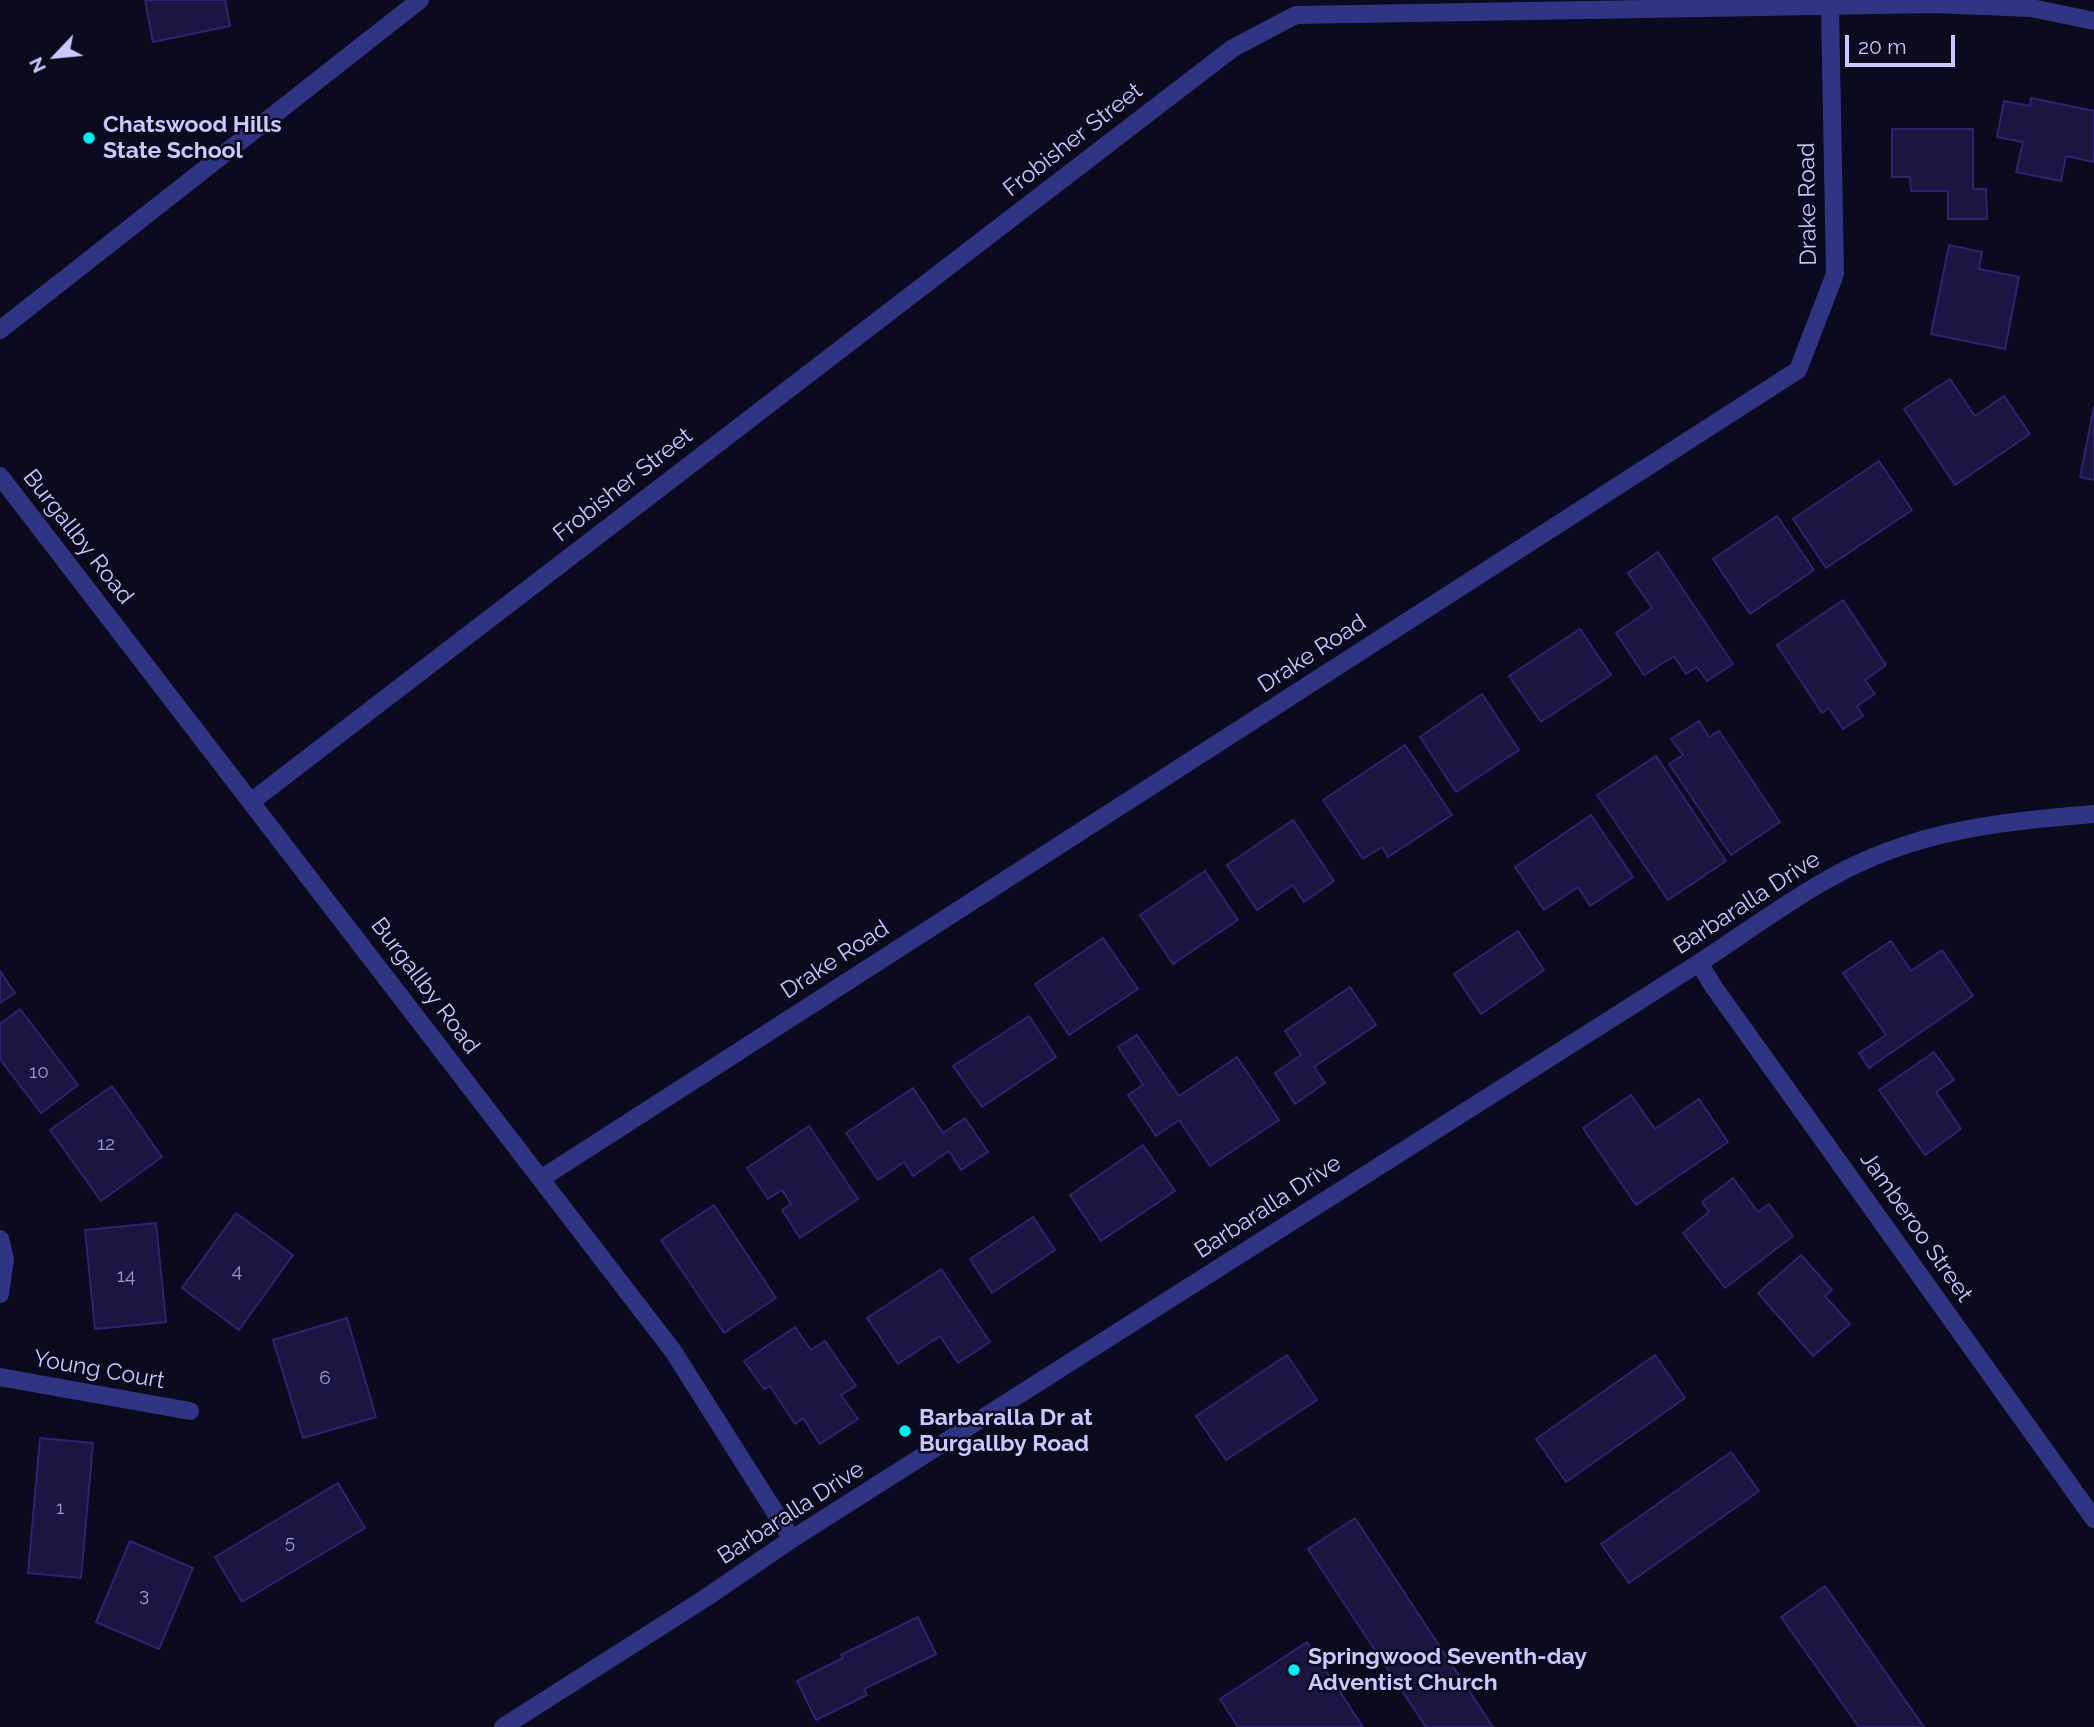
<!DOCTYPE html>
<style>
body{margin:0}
#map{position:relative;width:2094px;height:1727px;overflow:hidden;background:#0c0a1f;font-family:Raleway,sans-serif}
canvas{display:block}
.north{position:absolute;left:21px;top:21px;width:70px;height:70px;-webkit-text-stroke:5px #0c0a1f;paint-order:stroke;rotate:244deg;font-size:19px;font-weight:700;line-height:28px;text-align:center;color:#c9c8ff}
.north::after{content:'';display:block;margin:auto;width:24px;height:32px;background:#c9c8ff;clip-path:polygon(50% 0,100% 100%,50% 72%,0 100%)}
.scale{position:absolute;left:1845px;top:35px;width:110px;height:32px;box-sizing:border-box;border:4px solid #c9c8ff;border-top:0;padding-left:9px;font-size:21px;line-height:24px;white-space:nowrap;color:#c9c8ff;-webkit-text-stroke:5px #0c0a1f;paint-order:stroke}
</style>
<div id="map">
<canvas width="2094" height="1727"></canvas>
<div class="north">N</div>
<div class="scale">20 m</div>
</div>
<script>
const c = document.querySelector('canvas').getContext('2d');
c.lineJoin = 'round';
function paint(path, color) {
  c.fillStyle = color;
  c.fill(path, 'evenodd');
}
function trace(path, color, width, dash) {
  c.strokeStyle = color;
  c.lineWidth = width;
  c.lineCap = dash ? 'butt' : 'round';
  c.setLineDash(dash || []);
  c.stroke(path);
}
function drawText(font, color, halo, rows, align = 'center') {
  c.font = font + ' Raleway,sans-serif';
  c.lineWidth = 5;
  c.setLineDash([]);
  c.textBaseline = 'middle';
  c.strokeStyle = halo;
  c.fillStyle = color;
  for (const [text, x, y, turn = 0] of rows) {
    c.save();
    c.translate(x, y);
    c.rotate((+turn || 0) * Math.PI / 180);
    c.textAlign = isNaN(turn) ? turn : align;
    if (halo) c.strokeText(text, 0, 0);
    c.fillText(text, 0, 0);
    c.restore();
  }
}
const building = new Path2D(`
 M145,0H225L230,26L153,42Z
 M2031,98L2094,111V162L2066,156L2061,181L2016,172L2023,142L1997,137L2004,101L2030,106Z
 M1892,129H1973V189H1986L1987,219H1948V191H1911L1910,177H1892Z
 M1949,245L1982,252L1979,269L2019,277L2005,349L1931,334Z
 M1950,379L1975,416L2004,396L2030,434L1955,485L1904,409Z
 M2094,407V480L2080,477Z
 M1879,461L1912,510L1826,568L1793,519Z
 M1777,516L1814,570L1750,614L1713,559Z
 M1658,552L1733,664L1707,681L1697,667L1686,674L1674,656L1644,675L1616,633L1652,608L1628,573Z
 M1843,600L1886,665L1865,680L1875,694L1857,706L1863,716L1843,729L1829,708L1822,713L1777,645Z
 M1580,629L1611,675L1541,722L1509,676Z
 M1482,694L1519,750L1456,792L1420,737Z
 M1699,721L1709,737L1719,731L1780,822L1731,855L1669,764L1683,755L1671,739Z
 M1405,745L1452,815L1388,857L1382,847L1363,859L1323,800Z
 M1656,756L1726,861L1668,900L1597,795Z
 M1591,815L1633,877L1590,906L1578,887L1544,910L1515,867Z
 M1293,820L1334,881L1304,902L1293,885L1257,910L1227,865Z
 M1205,871L1238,920L1173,964L1140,915Z
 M1518,931L1544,970L1481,1014L1454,974Z
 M1103,938L1138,989L1069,1035L1035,984Z
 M1891,941L1911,971L1942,950L1973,996L1869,1068L1859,1053L1886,1035L1843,973Z
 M0,971L15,993L0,1003Z
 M1350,987L1376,1025L1314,1067L1325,1083L1295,1104L1275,1073L1301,1055L1285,1031Z
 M20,1009L78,1085L41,1113L0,1059V1024Z
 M1029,1016L1056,1057L982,1107L953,1066Z
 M1137,1035L1179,1096L1237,1057L1279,1120L1210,1166L1179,1120L1156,1136L1128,1095L1143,1085L1118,1047Z
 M1934,1052L1954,1080L1936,1092L1961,1129L1925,1155L1879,1090Z
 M112,1086L162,1157L101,1201L50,1130Z
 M913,1088L943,1133L965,1118L988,1152L961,1170L949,1151L913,1176L904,1162L878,1180L846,1133Z
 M1631,1095L1655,1129L1699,1099L1728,1142L1636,1205L1583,1128Z
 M809,1126L858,1199L800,1238L782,1210L791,1204L782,1190L768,1199L747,1168Z
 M1143,1145L1175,1191L1101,1241L1070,1195Z
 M1733,1178L1758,1212L1769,1204L1793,1236L1725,1288L1683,1233L1709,1212L1702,1202Z
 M714,1205L776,1298L724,1333L661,1240Z
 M236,1213L293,1255L239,1330L182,1288Z
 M1033,1217L1055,1250L992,1293L970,1259Z
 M156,1223L166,1322L95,1329L85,1230Z
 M1801,1255L1832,1290L1825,1296L1850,1324L1813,1356L1758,1293Z
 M941,1269L990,1342L958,1363L940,1336L898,1364L867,1318Z
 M347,1318L376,1417L303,1438L273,1340Z
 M795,1327L811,1350L825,1341L856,1386L841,1395L858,1419L820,1444L803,1418L795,1424L770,1386L764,1389L744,1361Z
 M1287,1355L1317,1400L1226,1460L1196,1416Z
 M1655,1355L1685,1398L1566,1482L1536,1439Z
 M40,1438L93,1443L81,1578L28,1573Z
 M1731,1452L1759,1491L1629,1583L1601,1544Z
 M338,1483L365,1528L242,1602L215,1557Z
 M1355,1518L1493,1727H1426L1308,1549Z
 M130,1541L193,1568L159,1649L96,1622Z
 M1825,1586L1924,1727H1859L1781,1617Z
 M918,1617L936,1654L864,1689L867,1695L816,1720L797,1681L843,1658L841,1655Z
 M1307,1642L1363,1727H1238L1220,1699Z`);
const minor = new Path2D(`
 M0,330L420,0
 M0,476L673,1351L792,1539
 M252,801L1233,48L1296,15L1934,4L2031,8L2094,21
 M1699,963L1713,986L2094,1519
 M542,1178L1798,370L1835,274L1830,7
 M0,1239L5,1259L0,1294
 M0,1377L190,1411
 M503,1727L704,1599L792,1539L1699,963C1742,935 1785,903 1830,878C1915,830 1999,822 2094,814`);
const markers = [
 [89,138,7,"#00eef3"],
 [905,1431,7,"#00eef3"],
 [1294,1670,7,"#00eef3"]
];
const numberNames = [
 ["10",39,1072],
 ["12",106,1144],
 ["4",237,1271],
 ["14",126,1276],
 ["6",325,1378],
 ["1",60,1508],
 ["5",290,1542],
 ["3",144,1595]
];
const poiNames = [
 ["Chatswood Hills",103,125],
 ["State School",103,151],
 ["Barbaralla Dr at",919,1418],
 ["Burgallby Road",919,1444],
 ["Springwood Seventh-day",1308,1657],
 ["Adventist Church",1308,1683]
];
const streetNames = [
 ["Frobisher Street",1073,140,-38],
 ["Drake Road",1808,204,-91],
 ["Frobisher Street",623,485,-38],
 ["Burgallby Road",78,537,52],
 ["Drake Road",1312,654,-33],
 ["Barbaralla Drive",1747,903,-33],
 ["Drake Road",835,960,-33],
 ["Burgallby Road",425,986,53],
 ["Barbaralla Drive",1268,1207,-33],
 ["Jamberoo Street",1916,1227,55],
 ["Young Court",99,1370,10],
 ["Barbaralla Drive",791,1513,-33]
];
paint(building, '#1a1541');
trace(building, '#2d246f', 2);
trace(minor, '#313482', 18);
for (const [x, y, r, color] of markers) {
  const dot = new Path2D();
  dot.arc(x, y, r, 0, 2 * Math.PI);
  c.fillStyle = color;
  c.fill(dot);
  trace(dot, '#0c0a1f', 2.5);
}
drawText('19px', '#9d9bd0', null, numberNames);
drawText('bold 23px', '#c9c8ff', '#0c0a1f', poiNames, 'left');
drawText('23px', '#c9c8ff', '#0c0a1f', streetNames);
</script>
